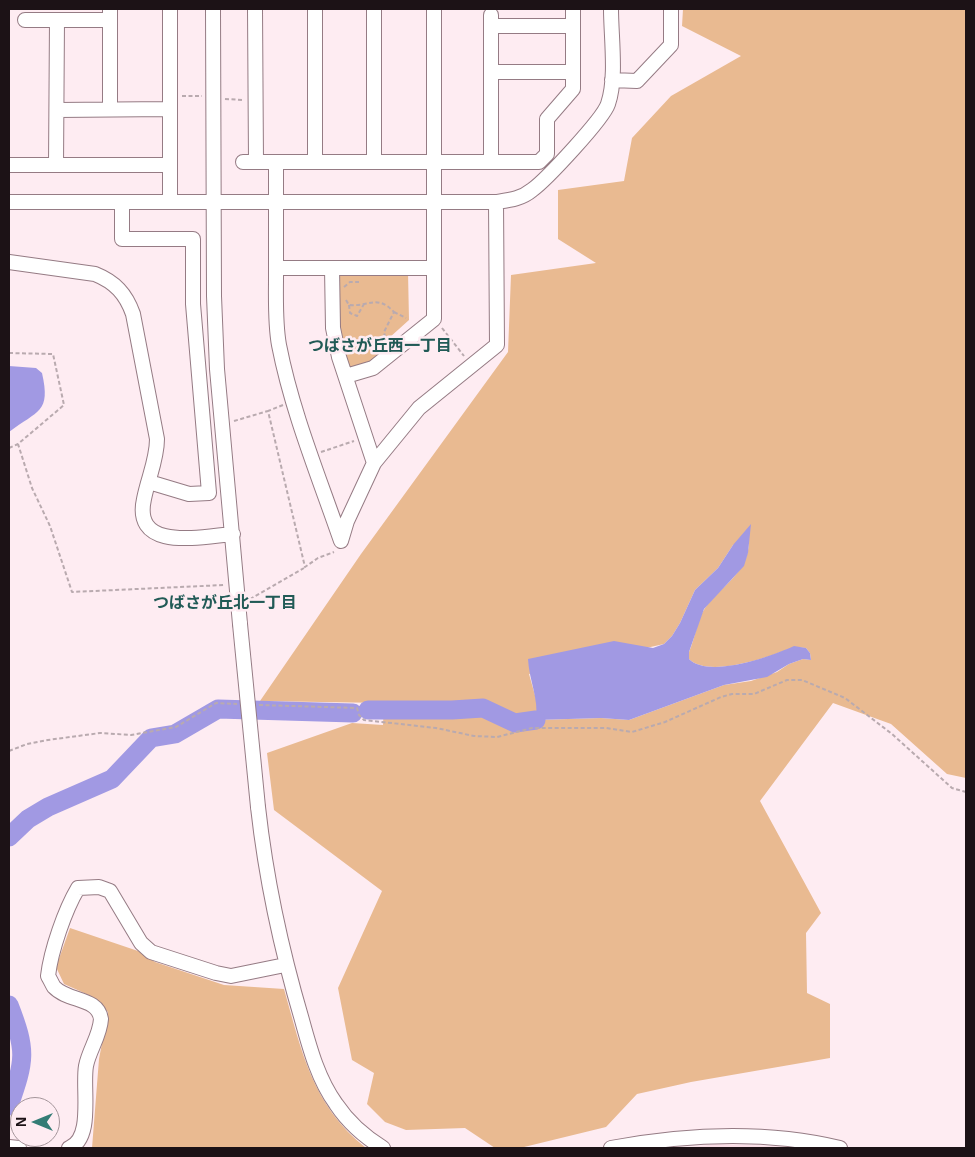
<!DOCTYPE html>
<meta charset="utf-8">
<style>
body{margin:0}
#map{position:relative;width:975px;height:1157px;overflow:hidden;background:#feecf2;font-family:Arial,sans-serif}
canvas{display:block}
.frame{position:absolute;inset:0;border:10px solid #1c1216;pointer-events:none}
.north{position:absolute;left:10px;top:1097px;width:50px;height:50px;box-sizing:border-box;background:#feecf2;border:1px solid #a4959a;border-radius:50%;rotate:270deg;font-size:14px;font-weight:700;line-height:20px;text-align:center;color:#1c1216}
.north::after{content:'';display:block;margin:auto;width:18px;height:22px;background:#347c75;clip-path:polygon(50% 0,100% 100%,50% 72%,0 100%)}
</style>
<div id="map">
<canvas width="975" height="1157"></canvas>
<div class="frame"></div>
<div class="north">N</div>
</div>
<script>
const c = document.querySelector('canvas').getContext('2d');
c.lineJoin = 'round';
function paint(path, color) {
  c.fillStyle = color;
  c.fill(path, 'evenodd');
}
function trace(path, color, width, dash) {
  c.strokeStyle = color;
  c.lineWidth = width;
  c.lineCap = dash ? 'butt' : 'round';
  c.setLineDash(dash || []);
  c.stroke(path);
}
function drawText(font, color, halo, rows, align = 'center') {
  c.font = font + ' Arial,"Noto Sans JP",sans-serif';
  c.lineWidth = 5;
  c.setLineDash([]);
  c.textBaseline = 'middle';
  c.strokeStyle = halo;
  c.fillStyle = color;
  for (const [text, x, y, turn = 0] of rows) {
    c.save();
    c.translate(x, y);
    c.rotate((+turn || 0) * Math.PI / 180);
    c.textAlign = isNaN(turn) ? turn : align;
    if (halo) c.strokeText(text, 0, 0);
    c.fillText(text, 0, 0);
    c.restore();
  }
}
const built = new Path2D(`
 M718,1144L797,1147L801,1148H682Z`);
const green = new Path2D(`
 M683,9H966V778L947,774L891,724L833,703L760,801L821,913L806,933L807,993L830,1004V1058L691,1082L637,1094L606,1127L520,1148H495L465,1128L406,1130L385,1122L367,1104L374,1073L352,1060L338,988L382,891L274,810L267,753L352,723L383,725L384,703L260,701L361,554L508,352L511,275L596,263L558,239V190L624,181L632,138L671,96L741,56L682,26ZM749,542C748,573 722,585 705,608C697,620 695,639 689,652V659C709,679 772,656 794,647L806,648L810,653L811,660L803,659L789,664L777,672L751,681L724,685L629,720L601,718L536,720L538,706L529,674L664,644L672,636L680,623L695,590L718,568L733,545Z
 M408,272L409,320L389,338L394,345L373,362L354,369L347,365L340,341L337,279L343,273Z
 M70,928L138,951L155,962L224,985L284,989C302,1052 312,1105 366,1148H92L99,1059L108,1012L91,996L64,984L56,967Z`);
const water = new Path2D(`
 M9,366L36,368L42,373C51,413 38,410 9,432Z
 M751,524L748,553L744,566L704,609L689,652V659C709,679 772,656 794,646L806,648L810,653L811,660L803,659L789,664L767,677L724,685L629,720L601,718L536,720C539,699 529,680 528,659L614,641L653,648L664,644L672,636L680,623L695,590L718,568L733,545Z`);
const river = new Path2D(`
 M368,710H452L483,708L515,723L536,720
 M9,837L28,819L48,807L112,779L151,738L175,734L218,709L353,713
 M9,1005C27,1051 25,1060 9,1106`);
const path = new Path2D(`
 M182,96H202
 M225,99L243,100
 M344,287L350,282H359
 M346,300L349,305C369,307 377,294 394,312L384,332L386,342
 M349,305L350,313L357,316L364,304
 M394,312L406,318
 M442,328L464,356
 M9,353L53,354L64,405L18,444L32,488L50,526L72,592L224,585
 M283,405L268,411L305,567L318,558L334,552
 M234,421L268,411
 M9,448L18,444
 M321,452L354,441
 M250,599L304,568
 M259,705L357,708L359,715L364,720L436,728L474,736L497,737L532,728H606L632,732L665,722L721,697L732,694H754L787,680H802L845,698L892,734L952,788L966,792
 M9,751L27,744L48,740L100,733L131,735L176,727L216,703L237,704`);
const minor = new Path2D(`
 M213,9L214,296L217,369L240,624
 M255,9L256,162
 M315,9V162
 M434,9V268
 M491,15V162
 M25,20H57
 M491,26H573
 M491,72H573
 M612,80L637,81L671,45V9
 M110,109V9
 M57,110L170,109
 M243,162H539L547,154V119L573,89V9
 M276,162C276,200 276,238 276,277C276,299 275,323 279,345C292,412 319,477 341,541L347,521L374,463L339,357L333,328L332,268H276
 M374,162V9
 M9,165H170
 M56,165L57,20H110
 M9,202H496C510,200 521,199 532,190C546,180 603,119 608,104C617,78 611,37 611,9
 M122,202V239H193V304L209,493L189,494L149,482
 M170,202V9
 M9,262L95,274C115,282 126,294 133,314L157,439C157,460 148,478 144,499C132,553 204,536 233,534
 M332,268H434V319L373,368L346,376
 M374,463L419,408L497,345L496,202
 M258,807C266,879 281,949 302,1020C310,1049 318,1079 336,1104C348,1122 365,1137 383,1148
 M9,1147L19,1148
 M69,1148C94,1139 82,1088 86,1066C89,1050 100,1036 101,1019C98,997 68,1002 54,987C52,984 50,979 48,976C51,950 65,910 78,888L99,887L110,891L141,943L151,952L216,973L231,976L285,965
 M611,1148C686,1134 765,1130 840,1148`);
const minorBridge = new Path2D(`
 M240,624L258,807`);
const neighbourhoodNames = [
 ["つばさが丘西一丁目",380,347],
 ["つばさが丘北一丁目",225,604]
];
paint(built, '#fbdee7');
paint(green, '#e9ba91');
paint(water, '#a199e3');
trace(river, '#a199e3', 19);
trace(minor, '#957b84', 16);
trace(path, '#b9aaaf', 2, [4, 2.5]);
trace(minor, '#fff', 14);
trace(minorBridge, '#957b84', 16, []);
trace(minorBridge, '#fff', 14);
drawText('bold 16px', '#215a56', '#feecf2', neighbourhoodNames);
</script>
